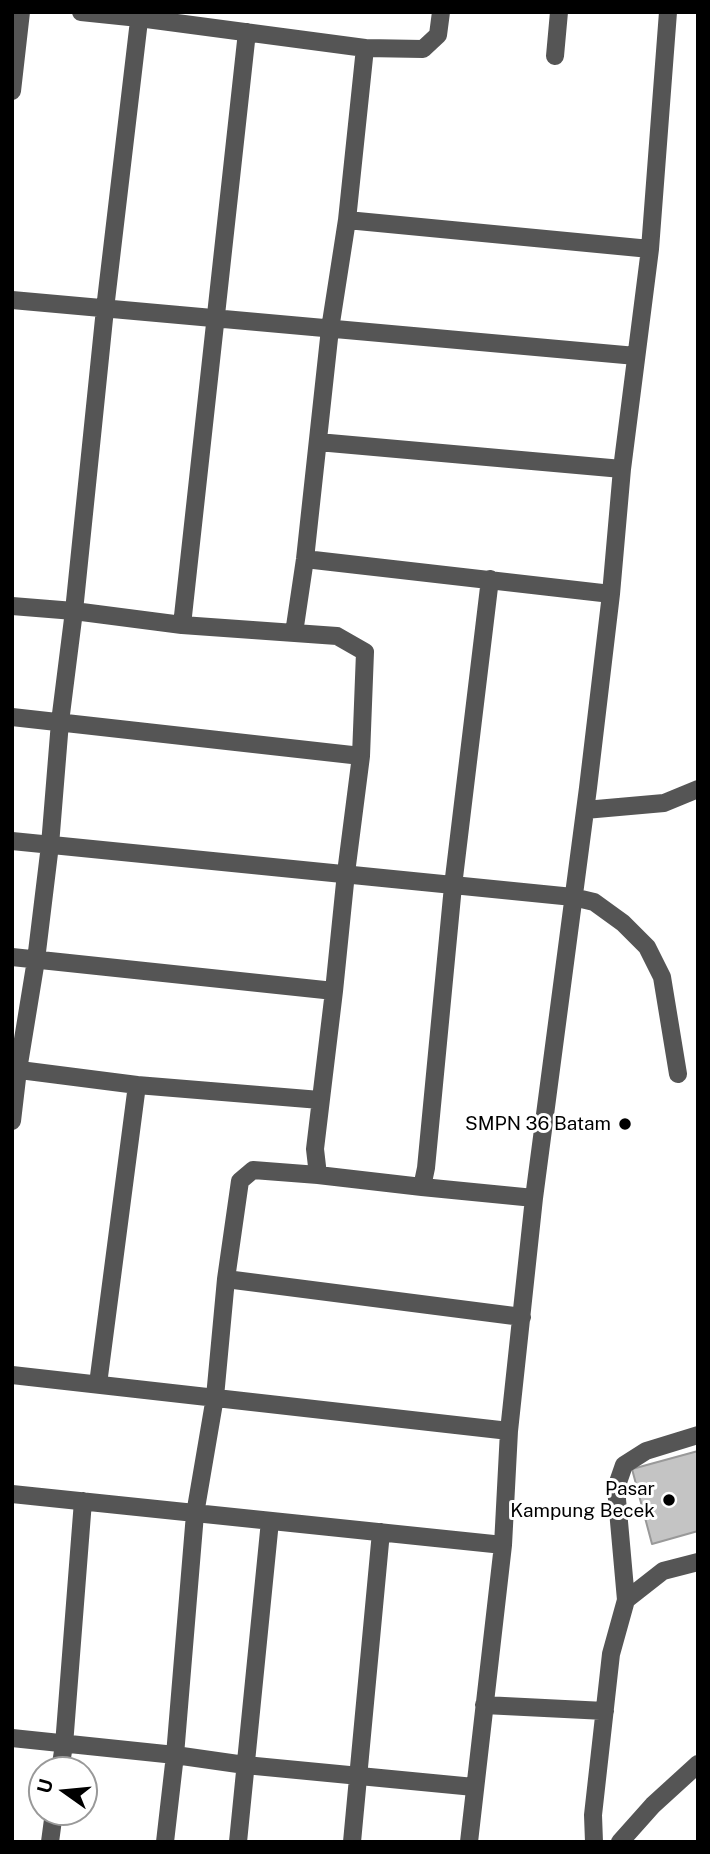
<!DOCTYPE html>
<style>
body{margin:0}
#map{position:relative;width:710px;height:1854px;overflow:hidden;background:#fff;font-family:"Public Sans",sans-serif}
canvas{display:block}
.frame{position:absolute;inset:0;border:14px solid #000;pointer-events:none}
.north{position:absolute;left:28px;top:1756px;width:70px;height:70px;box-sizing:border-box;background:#fff;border:2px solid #999;border-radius:50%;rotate:285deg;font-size:19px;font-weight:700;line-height:28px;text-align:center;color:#000}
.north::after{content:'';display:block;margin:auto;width:24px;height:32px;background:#000;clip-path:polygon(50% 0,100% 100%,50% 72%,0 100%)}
</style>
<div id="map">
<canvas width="710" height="1854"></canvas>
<div class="frame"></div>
<div class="north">U</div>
</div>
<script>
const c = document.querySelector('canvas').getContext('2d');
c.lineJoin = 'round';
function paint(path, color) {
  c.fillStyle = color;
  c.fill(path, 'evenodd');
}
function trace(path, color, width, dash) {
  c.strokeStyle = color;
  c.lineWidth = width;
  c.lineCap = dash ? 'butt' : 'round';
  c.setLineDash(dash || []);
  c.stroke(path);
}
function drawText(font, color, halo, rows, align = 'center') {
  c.font = font + ' "Public Sans",sans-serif';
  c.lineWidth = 6;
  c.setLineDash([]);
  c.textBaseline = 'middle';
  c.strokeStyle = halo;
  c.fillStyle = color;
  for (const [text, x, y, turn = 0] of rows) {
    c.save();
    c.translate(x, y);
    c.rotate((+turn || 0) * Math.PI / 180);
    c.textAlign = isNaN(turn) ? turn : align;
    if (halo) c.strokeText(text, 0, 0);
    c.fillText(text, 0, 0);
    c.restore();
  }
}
const building = new Path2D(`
 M698,1451V1531L652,1544L632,1469Z`);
const minor = new Path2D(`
 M81,12L139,18L365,48L347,220L330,329L305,559L294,633
 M365,48L423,49L438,35L441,12
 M555,56L559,12
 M12,91L21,12
 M347,220L650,249
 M12,300L636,356
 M318,442L622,469
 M305,559L611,594
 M12,606L74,611L182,625L337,636L365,652L361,756L346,873L334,991L315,1149L318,1175
 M182,625L247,32
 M12,717L361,756
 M585,810L664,803L698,789
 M12,841L573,897L594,902L623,923L647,947L662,977L678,1074
 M12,957L334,991
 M12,1069L137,1085L320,1100
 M12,1121L18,1070L36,960L50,845L60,722L74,611L105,309L140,12
 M422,1187L426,1168L453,886L490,579
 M226,1279L522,1317
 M12,1375L509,1431
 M98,1384L137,1085
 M12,1494L503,1545
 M626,1600L616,1488L624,1465L646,1451L698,1435
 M484,1705L605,1711
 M12,1738L175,1755L245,1765L474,1787
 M60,1770L64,1745L83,1501
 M50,1842L54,1812
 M165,1842L175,1755L195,1514L215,1397L226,1279L240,1181L253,1170L318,1175L422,1187L534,1198
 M238,1842L270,1521
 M352,1842L381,1532
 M469,1842L503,1545L509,1431L534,1198L588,788L611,594L622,469L650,249L668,12
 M594,1842L593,1815L611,1654L626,1600L663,1571L698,1562
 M620,1842L653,1805L698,1764`);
const markers = [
 [625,1124,7,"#000"],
 [669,1500,7,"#000"]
];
const poiNames = [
 ["SMPN 36 Batam",611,1124],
 ["Pasar",655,1489],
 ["Kampung Becek",655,1511]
];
paint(building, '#c4c4c4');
trace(building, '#999', 2);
trace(minor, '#555', 18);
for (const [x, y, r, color] of markers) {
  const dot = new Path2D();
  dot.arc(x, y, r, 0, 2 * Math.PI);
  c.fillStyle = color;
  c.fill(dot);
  trace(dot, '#fff', 2.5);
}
drawText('19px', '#000', '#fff', poiNames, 'right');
</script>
